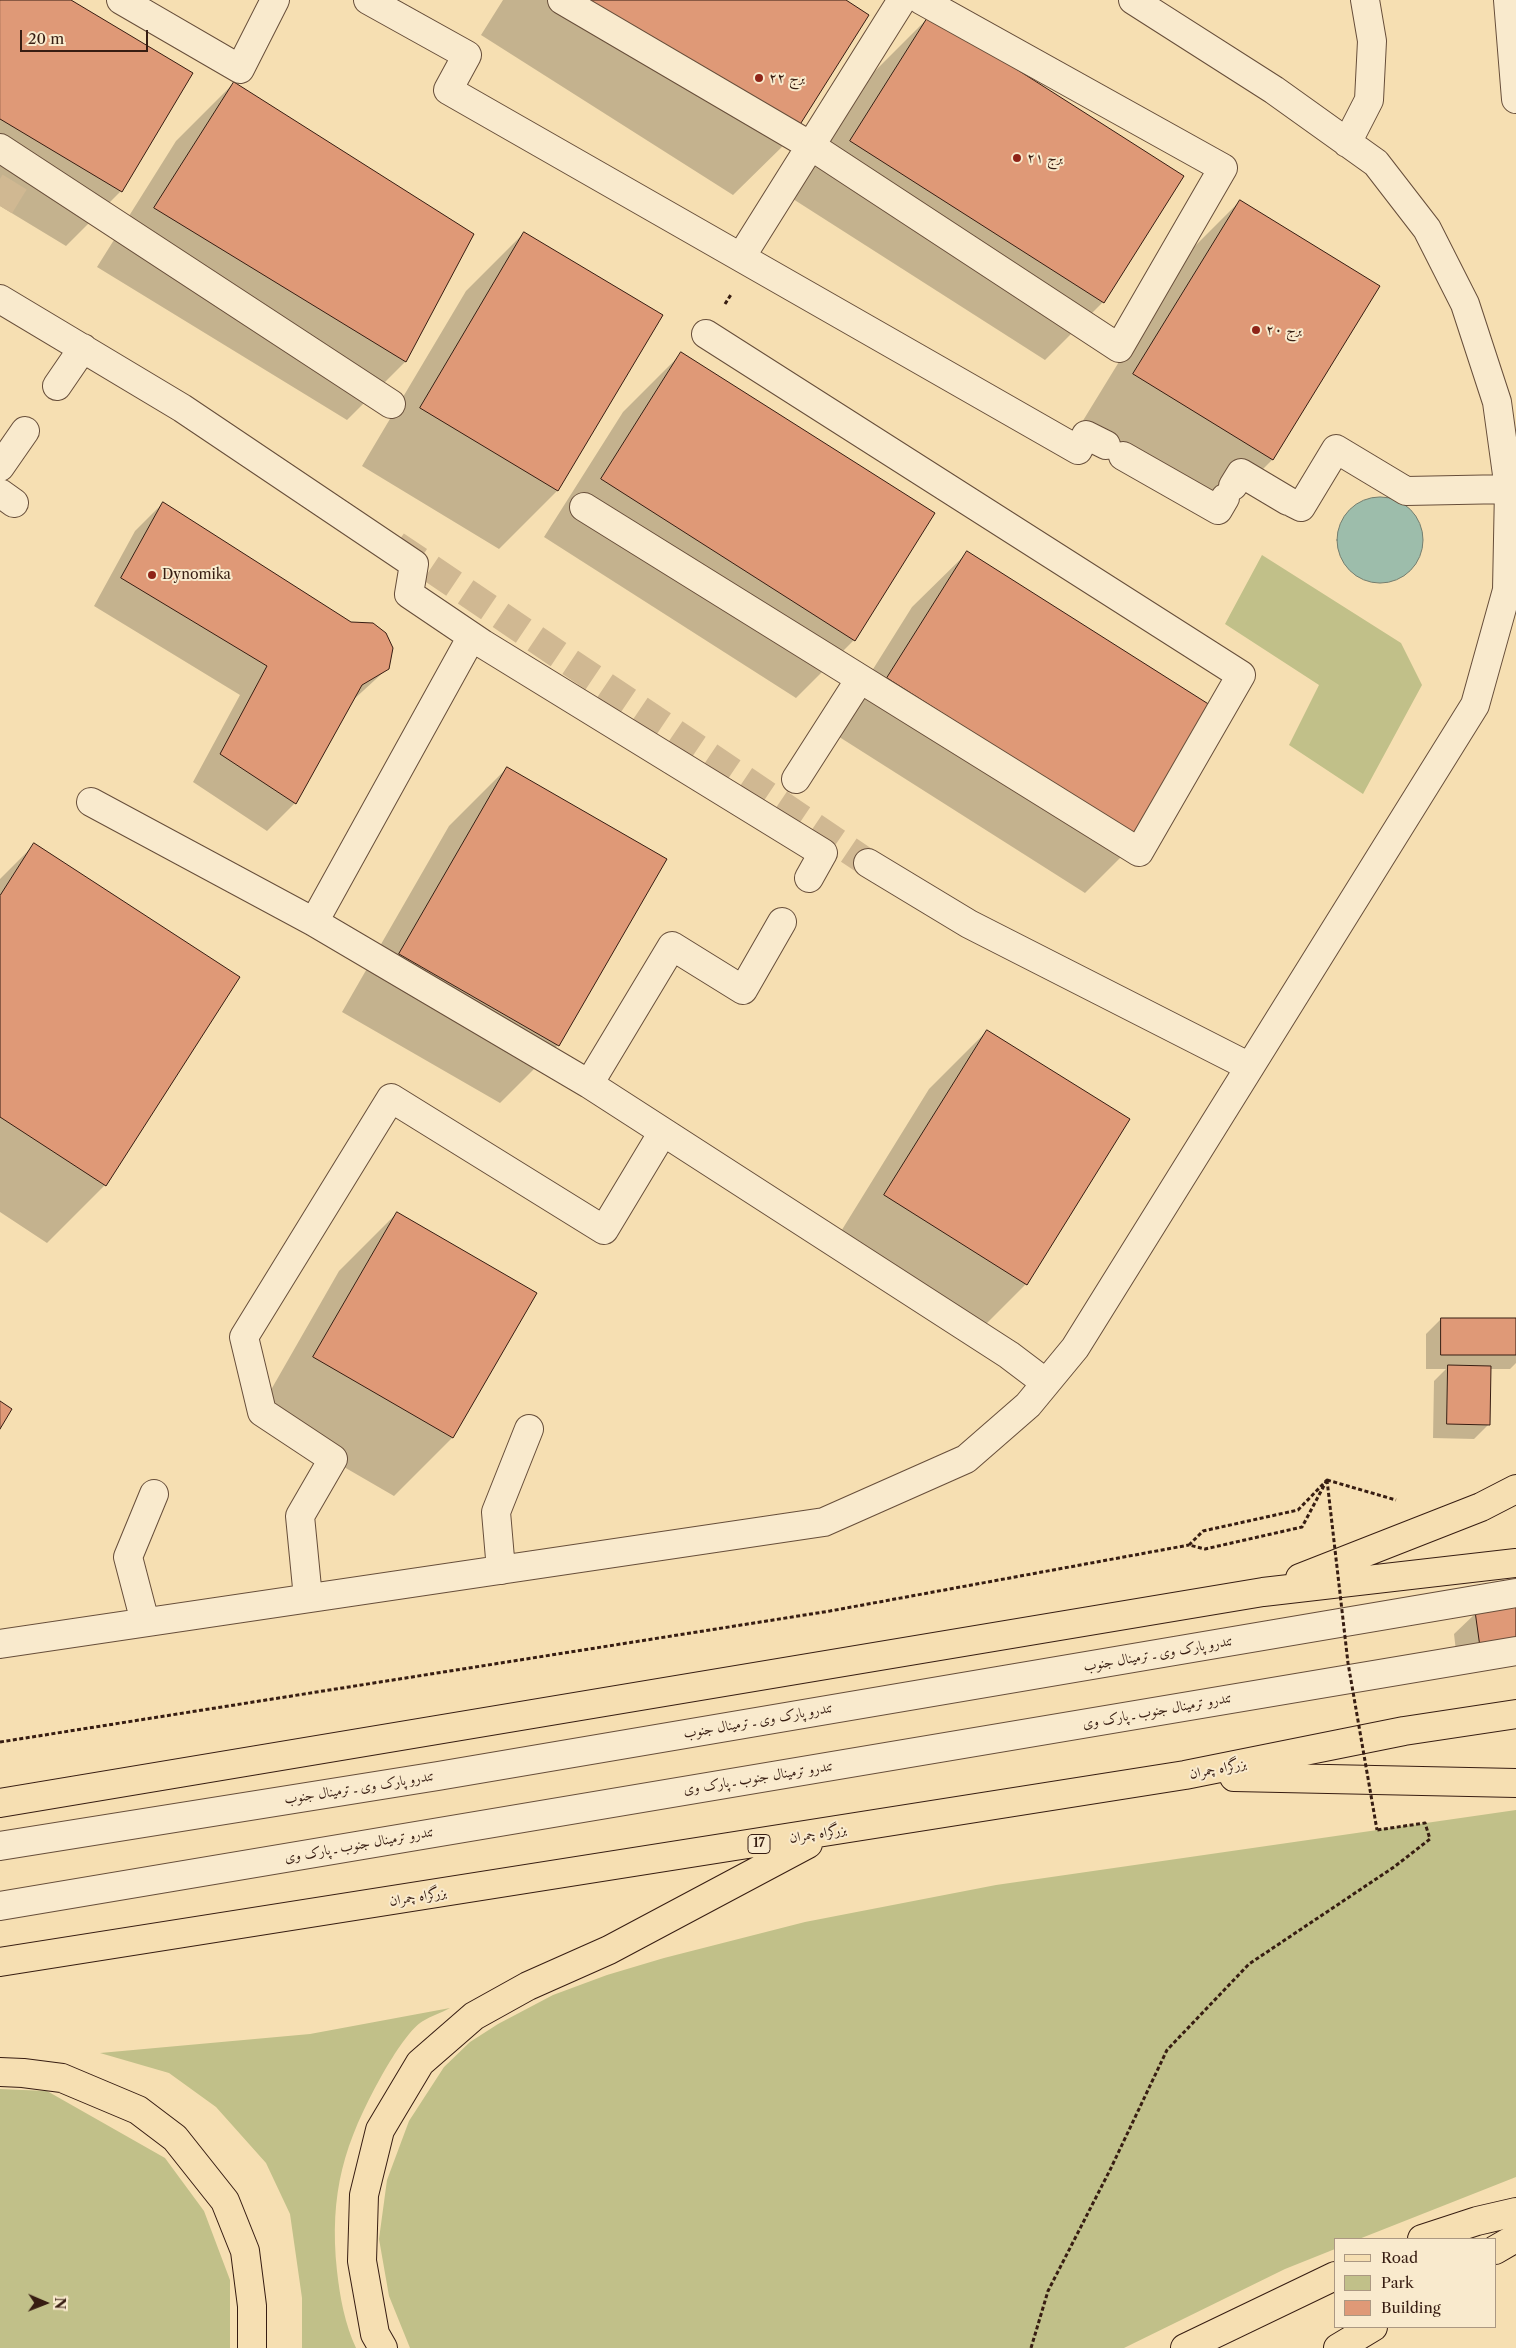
<!DOCTYPE html>
<meta charset="utf-8">
<style>
body{margin:0}
#map{position:relative;width:1516px;height:2348px;overflow:hidden;background:#f6dfb2;font-family:"Libre Caslon Text",serif}
canvas{display:block}
.legend{position:absolute;left:1334px;top:2238px;width:162px;height:90px;box-sizing:border-box;background:#f9eacd;border:1px solid #ab9882;margin:0;padding:6px 9px;list-style:none;font-size:15px;color:#371d12}
.legend li{display:flex;align-items:center;gap:10px;height:25px}
.legend b{width:25px;border:1px solid #ab9882}
.north{position:absolute;left:20px;top:2278px;width:50px;height:50px;-webkit-text-stroke:4px #f9eacd;paint-order:stroke;rotate:91deg;font-size:14px;font-weight:700;line-height:20px;text-align:center;color:#371d12}
.north::after{content:'';display:block;margin:auto;width:18px;height:22px;background:#371d12;clip-path:polygon(50% 0,100% 100%,50% 72%,0 100%)}
.scale{position:absolute;left:20px;top:30px;width:128px;height:22px;box-sizing:border-box;border:2px solid #371d12;border-top:0;padding-left:6px;font-size:15px;line-height:18px;white-space:nowrap;color:#371d12;-webkit-text-stroke:4px #f9eacd;paint-order:stroke}
</style>
<div id="map">
<canvas width="1516" height="2348"></canvas>
<ul class="legend">
<li><b style="height:6px;background:#f6dfb2"></b>Road</li>
<li><b style="height:14px;background:#c1c089"></b>Park</li>
<li><b style="height:14px;background:#df9977"></b>Building</li>
</ul>
<div class="north">N</div>
<div class="scale">20 m</div>
</div>
<script>
const c = document.querySelector('canvas').getContext('2d');
c.lineJoin = 'round';
function paint(path, color) {
  c.fillStyle = color;
  c.fill(path, 'evenodd');
}
function trace(path, color, width, dash) {
  c.strokeStyle = color;
  c.lineWidth = width;
  c.lineCap = dash ? 'butt' : 'round';
  c.setLineDash(dash || []);
  c.stroke(path);
}
function drawText(font, color, halo, rows, align = 'center') {
  c.font = font + ' "Libre Caslon Text",Amiri,serif';
  c.lineWidth = 4;
  c.setLineDash([]);
  c.textBaseline = 'middle';
  c.strokeStyle = halo;
  c.fillStyle = color;
  for (const [text, x, y, turn = 0] of rows) {
    c.save();
    c.translate(x, y);
    c.rotate((+turn || 0) * Math.PI / 180);
    c.textAlign = isNaN(turn) ? turn : align;
    if (halo) c.strokeText(text, 0, 0);
    c.fillText(text, 0, 0);
    c.restore();
  }
}
const green = new Path2D(`
 M1262,555L1401,643L1422,685L1363,794L1289,745L1319,685L1225,624Z
 M1516,1810V2177L1359,2239H1335V2249L1285,2269L1124,2348H410L389,2296L379,2239L387,2180L409,2121L444,2067L470,2042L498,2024L553,1995L607,1975L664,1958L805,1922L996,1885Z
 M450,2008C441,2013 431,2016 423,2021C409,2029 390,2061 382,2075C344,2143 329,2193 337,2271C340,2298 345,2324 356,2348H302V2298L290,2214L266,2163L216,2107L169,2073L100,2053L310,2034Z
 M0,2089L47,2091L165,2158L204,2211L230,2280V2348H0Z`);
const water = new Path2D(`
 M1337 540a43 43 0 1 1 86 0a43 43 0 1 1-86 0Z`);
const shadow = new Path2D(`
 M0,0H69L191,74L121,191L66,246L0,206Z
 M503,0H843L788,141L733,195L481,35Z
 M930,16L1103,302L1045,360L793,199L872,74Z
 M234,83L473,234L405,362L347,420L97,267L176,141Z
 M1240,201L1378,287L1272,460L1214,518L1076,432L1182,259Z
 M524,233L557,491L499,549L362,466L466,291Z
 M681,354L854,640L796,698L544,537L623,412Z
 M163,503L388,668L352,701L295,803L267,831L193,782L240,695L94,606L135,531Z
 M967,553L1140,838L1085,893L833,733L912,607Z
 M507,768L665,860L558,1045L500,1103L342,1012L449,826Z
 M34,845L105,1185L47,1243L0,1212V879Z
 M987,1031L1026,1284L968,1342L827,1254L929,1089Z
 M397,1213L535,1294L452,1438L394,1496L256,1416L339,1271Z
 M1441,1319L1516,1320V1363L1510,1369H1490L1489,1424L1474,1439L1433,1438L1434,1381L1446,1369H1426V1334Z
 M1516,1607L1458,1668L1454,1634L1476,1613Z`);
const building = new Path2D(`
 M0,0H71L193,73L122,192L0,119Z
 M566,0H846L869,15L789,142Z
 M930,14L1184,176L1104,303L850,141Z
 M234,82L474,234L406,362L154,208Z
 M1240,200L1380,286L1273,460L1133,374Z
 M524,232L663,315L558,491L420,408Z
 M681,352L935,513L855,641L601,479Z
 M163,502L351,622L373,623L386,633L393,648L389,669L362,685L296,804L220,754L267,666L121,578Z
 M967,551L1221,712L1141,839L887,678Z
 M507,767L667,859L559,1046L399,954Z
 M34,843L240,977L106,1186L0,1117V896Z
 M987,1030L1130,1119L1027,1285L884,1195Z
 M397,1212L537,1293L453,1438L313,1357Z
 M1441,1318H1516V1355H1441Z
 M1448,1365L1491,1366L1490,1425L1447,1424Z
 M0,1401L12,1409L0,1429Z
 M1516,1606V1642L1480,1647L1475,1611Z`);
const minorTunnel = new Path2D(`
 M0,206L25,165
 M396,545L868,863`);
const path = new Path2D(`
 M725,304L732,293
 M1327,1480L1302,1527L1205,1549L1189,1545L1203,1531L1298,1510Z
 M1327,1480L1396,1500
 M0,1742L830,1611L1189,1545
 M1031,2348L1048,2291L1110,2170L1167,2050L1249,1964L1394,1867L1430,1839L1425,1823L1377,1830`);
const minor = new Path2D(`
 M121,0L240,69L275,0
 M368,0L467,55L448,90L1078,450L1086,435L1106,445
 M562,0L811,146L1119,348L1223,168L921,0
 M1508,0L1516,99
 M1347,143L1369,100L1372,41L1365,0
 M0,148L391,404
 M741,257L902,0
 M0,299L182,408L414,564L409,594L483,644L823,853L809,878
 M57,386L83,348
 M1123,456L1218,510L1225,498
 M0,467L25,431
 M1233,486L1241,473L1288,501
 M0,493L14,503
 M1293,503L1301,507L1336,449L1406,491L1509,489
 M584,507L1139,852L1241,675L706,334
 M796,779L860,679
 M91,802L314,922L589,1084L1009,1355L1046,1383
 M868,863L969,924L1250,1067
 M314,922L466,647
 M589,1084L672,946L743,990L782,922
 M501,1570L496,1512L529,1429
 M308,1598L300,1516L333,1459L262,1412L244,1337L391,1098L604,1230L663,1132
 M145,1622L128,1557L154,1494
 M0,1644L824,1522L966,1459L1028,1405L1075,1348L1475,705L1507,590L1509,489L1497,402L1465,304L1427,229L1376,163L1274,90L1133,0
 M0,1846L438,1776L1516,1593
 M0,1906L1516,1651`);
const major = new Path2D(`
 M1495,2250L1516,2238
 M1338,2348L1373,2327`);
const highway = new Path2D(`
 M1300,1578L1481,1507L1516,1489
 M1234,1777L1516,1783
 M0,1803L1263,1592L1516,1563
 M0,1962L1185,1775L1404,1731L1516,1714
 M0,2072L23,2073L62,2078L138,2110L175,2138L225,2201L245,2251L252,2306V2348
 M1422,2239L1477,2221L1516,2212
 M383,2348L375,2334L362,2261L364,2195L380,2130L420,2063L474,2016L528,1986L609,1950L808,1844
 M1185,2348L1335,2276`);
const pathBridge = new Path2D(`
 M1327,1480L1348,1663L1377,1830`);
const markers = [
 [759,78,5,"#8f2418"],
 [1017,158,5,"#8f2418"],
 [1256,330,5,"#8f2418"],
 [152,575,5,"#8f2418"]
];
const shields = [
 [759,1844,22]
];
const shieldNames = [
 ["17",759,1844]
];
const poiNames = [
 ["برج ۲۲",769,78],
 ["برج ۲۱",1027,158],
 ["برج ۲۰",1266,330],
 ["Dynomika",162,575]
];
const streetNames = [
 ["تندرو پارک وی ـ ترمینال جنوب",1158,1654,-10],
 ["تندرو ترمینال جنوب ـ پارک وی",1157,1711,-10],
 ["تندرو پارک وی ـ ترمینال جنوب",758,1721,-10],
 ["بزرگراه چمران",1218,1769,-11],
 ["تندرو ترمینال جنوب ـ پارک وی",758,1778,-9],
 ["تندرو پارک وی ـ ترمینال جنوب",359,1788,-9],
 ["بزرگراه چمران",818,1834,-9],
 ["تندرو ترمینال جنوب ـ پارک وی",359,1845,-10],
 ["بزرگراه چمران",418,1897,-9]
];
paint(green, '#c1c089');
paint(water, '#9dbdab');
trace(water, '#747d6e', 1);
paint(shadow, '#0003');
paint(building, '#df9977');
trace(building, '#371d12', 1);
trace(minorTunnel, '#d0b892', 28, [28, 14]);
trace(minor, '#674e3a', 30);
trace(major, '#371d12', 30);
trace(highway, '#371d12', 30);
trace(path, '#371d12', 3, [4, 2.5]);
trace(minor, '#f9eacd', 28);
trace(major, '#f6dfb2', 28);
trace(highway, '#f6dfb2', 28);
trace(pathBridge, '#371d12', 3, [4, 2.5]);
for (const [x, y, r, color] of markers) {
  const dot = new Path2D();
  dot.arc(x, y, r, 0, 2 * Math.PI);
  c.fillStyle = color;
  c.fill(dot);
  trace(dot, '#f9eacd', 2);
}
for (const [x, y, w] of shields) {
  const box = new Path2D();
  box.roundRect(x - w / 2, y - 9.5, w, 19, 4);
  c.fillStyle = '#f9eacd';
  c.fill(box);
  trace(box, '#371d12', 1);
}
drawText('bold 12px', '#371d12', null, shieldNames);
drawText('14px', '#371d12', '#f9eacd', poiNames, 'left');
drawText('14px', '#371d12', '#f9eacd', streetNames);
</script>
